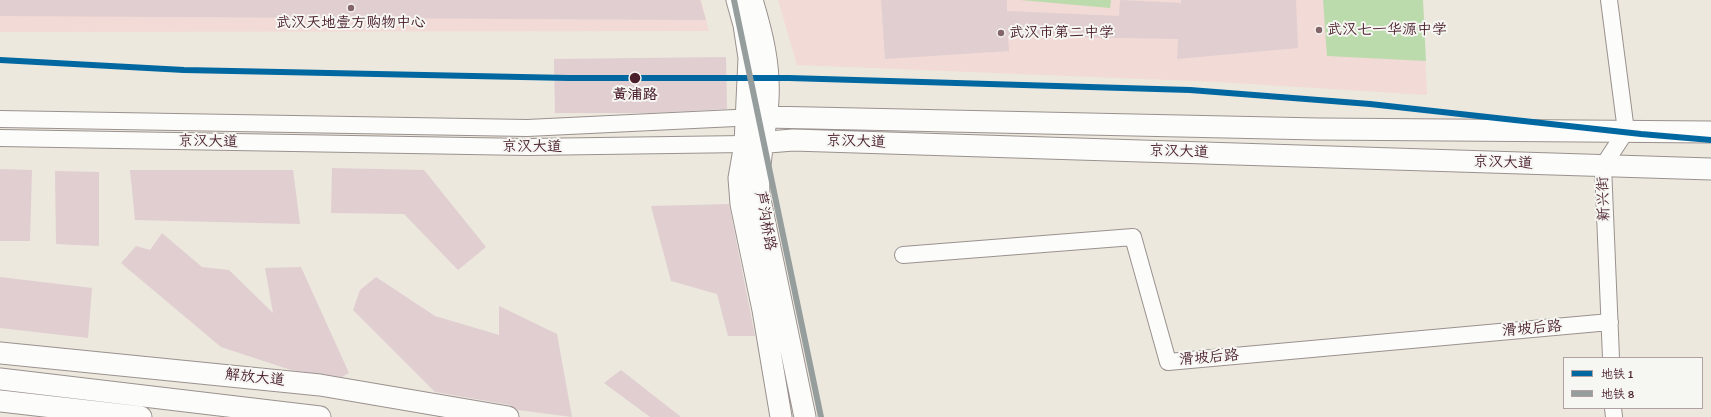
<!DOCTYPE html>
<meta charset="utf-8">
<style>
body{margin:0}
#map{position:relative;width:1711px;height:417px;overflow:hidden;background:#ece8de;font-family:Itim,"LXGW WenKai TC",sans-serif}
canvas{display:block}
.legend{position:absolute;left:1563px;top:357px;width:140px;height:52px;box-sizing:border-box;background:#f6f6f2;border:1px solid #b1a0a2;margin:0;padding:5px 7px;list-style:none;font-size:12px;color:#4a1f2b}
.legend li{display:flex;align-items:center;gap:8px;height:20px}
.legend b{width:20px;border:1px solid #b1a0a2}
</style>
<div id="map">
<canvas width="1711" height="417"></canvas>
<ul class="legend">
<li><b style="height:5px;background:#0067a1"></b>地铁 1</li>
<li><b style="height:5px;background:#959d9d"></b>地铁 8</li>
</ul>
</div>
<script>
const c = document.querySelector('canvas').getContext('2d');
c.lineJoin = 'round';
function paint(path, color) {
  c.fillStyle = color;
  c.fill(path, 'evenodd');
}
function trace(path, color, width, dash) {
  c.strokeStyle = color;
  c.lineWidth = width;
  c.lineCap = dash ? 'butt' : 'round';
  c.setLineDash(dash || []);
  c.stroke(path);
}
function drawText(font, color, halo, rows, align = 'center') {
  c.font = font + ' Itim,"LXGW WenKai TC",sans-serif';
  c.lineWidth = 4;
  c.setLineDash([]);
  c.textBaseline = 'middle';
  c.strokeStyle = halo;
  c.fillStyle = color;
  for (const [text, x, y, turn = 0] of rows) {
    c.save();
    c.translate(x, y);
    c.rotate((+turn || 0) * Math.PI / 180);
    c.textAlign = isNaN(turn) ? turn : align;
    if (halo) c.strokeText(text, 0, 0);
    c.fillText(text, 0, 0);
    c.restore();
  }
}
const built = new Path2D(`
 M0,0H701L709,31L0,32Z
 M778,0H1423L1427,95L1217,82L797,65Z`);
const green = new Path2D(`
 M1020,0H1111L1110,8Z
 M1323,0H1423L1426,61L1327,56Z`);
const building = new Path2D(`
 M0,0H700L706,20L0,16Z
 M881,0H1007V11L1119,16L1120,0L1181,3V0H1296L1298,48L1177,59L1178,39L1008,36L1009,51L885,59Z
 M726,57L727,109L651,113H555L554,59Z
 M332,168L424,170L486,247L458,270L404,214L331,213Z
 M0,169L32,170L30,241H0Z
 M130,170H293L300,224L135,220Z
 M55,171L99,172V246L56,244Z
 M729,204L740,260L755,336H728L717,294L671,281L651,206Z
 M162,233L202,267L229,270L273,313L265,268L301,267L349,373L342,377L291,370L221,347L121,263L136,246L150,250Z
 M0,277L92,288L88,338L0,328Z
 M376,277L435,316L499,335V306L557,334L572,417L518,410L510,405L435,392L353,310L360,290Z
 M621,370L681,417H650L604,383Z`);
const minor = new Path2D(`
 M1609,0L1626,131L1603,166L1611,358
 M0,119L527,128L756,117
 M0,138L527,147L745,144
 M903,255L1133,237L1168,362L1610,322
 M1613,408L1614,417`);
const major = new Path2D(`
 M737,0L744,25L749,58L745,144L739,178L741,204L763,310L781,417
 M752,0C762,33 770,65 768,100C766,132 757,163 759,195L805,417
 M766,117L1318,129L1711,132
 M745,144L793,140L1711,169
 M0,353L320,385L508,417
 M0,379L320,417
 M0,401L141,417`);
const metro1 = new Path2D(`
 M0,60L184,70L569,78H789L1190,90L1370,104L1641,134L1711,140`);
const metro2 = new Path2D(`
 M734,0L821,417`);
const markers = [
 [351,8,4,"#83656a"],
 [1319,30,4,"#83656a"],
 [1001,33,4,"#83656a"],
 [635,78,6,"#4a1f2b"]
];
const poiNames = [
 ["武汉天地壹方购物中心",351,23,"center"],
 ["武汉七一华源中学",1327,30],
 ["武汉市第二中学",1009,33]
];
const stopNames = [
 ["黄浦路",635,95]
];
const streetNames = [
 ["京汉大道",208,142,1],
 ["京汉大道",856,142,2],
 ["京汉大道",532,147],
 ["京汉大道",1179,152,2],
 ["京汉大道",1503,163,2],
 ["新兴街",1604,199,-92],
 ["芦沟桥路",765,221,80],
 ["滑坡后路",1532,329,-5],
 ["滑坡后路",1209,358,-5],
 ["解放大道",255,378,6]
];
paint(built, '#f2dad6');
paint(green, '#bcdbad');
paint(building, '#e0ced0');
trace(minor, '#9a918e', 18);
trace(major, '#9a918e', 23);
trace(minor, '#fcfcfa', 16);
trace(major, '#fcfcfa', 21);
trace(metro1, '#0067a1', 6);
trace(metro2, '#959d9d', 6);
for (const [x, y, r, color] of markers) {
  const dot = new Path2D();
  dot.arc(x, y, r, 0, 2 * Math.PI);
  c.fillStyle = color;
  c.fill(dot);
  trace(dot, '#f6f6f2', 1.5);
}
drawText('15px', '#4a1f2b', '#f6f6f2', poiNames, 'left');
drawText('bold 15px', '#4a1f2b', '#f6f6f2', stopNames);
drawText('15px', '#4a1f2b', '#f6f6f2', streetNames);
</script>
